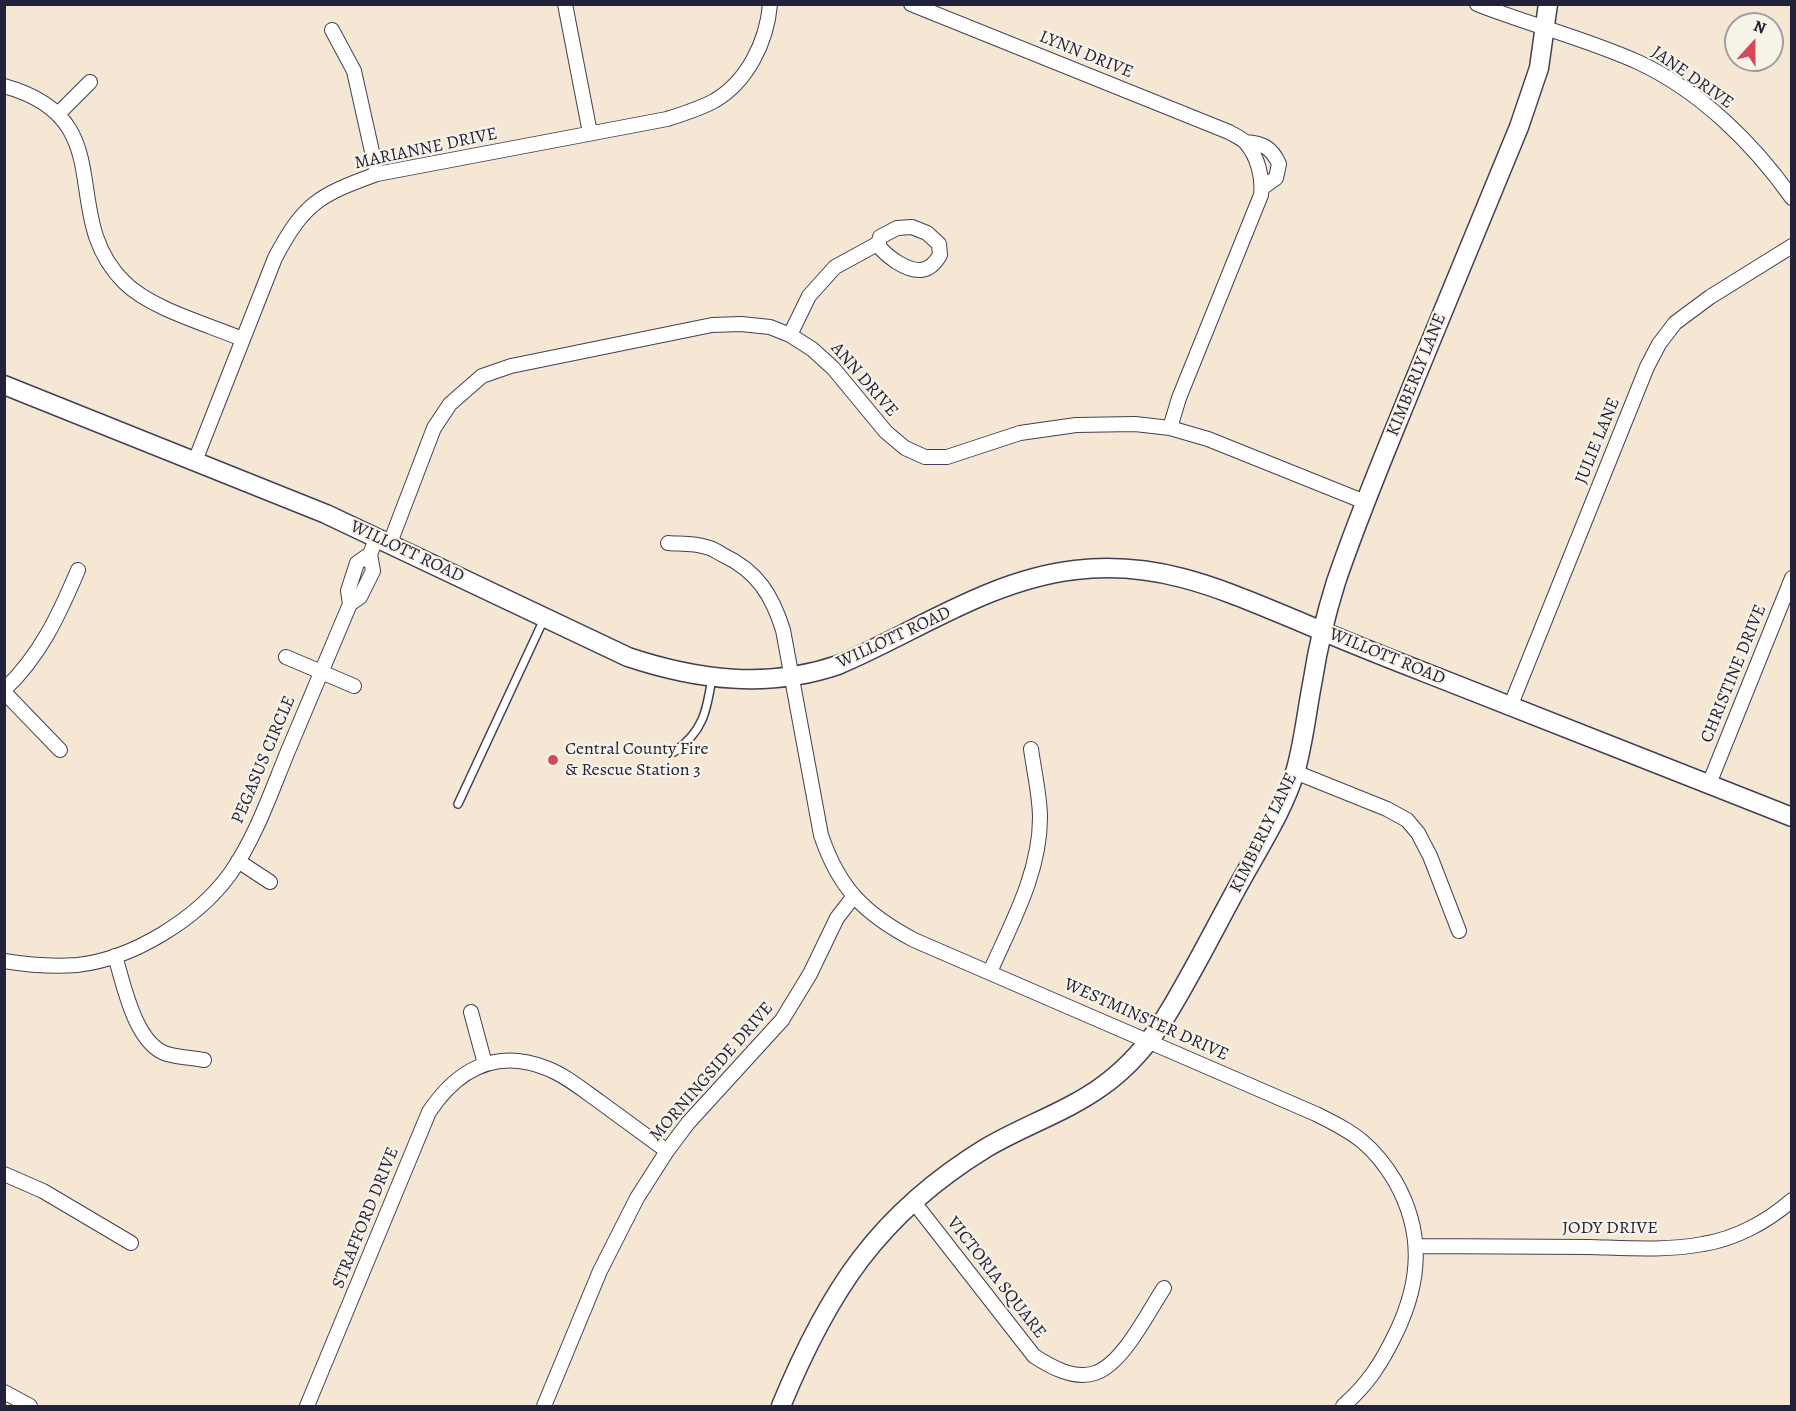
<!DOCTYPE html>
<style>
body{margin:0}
#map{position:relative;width:1796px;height:1411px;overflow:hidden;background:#f6e7d4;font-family:Alegreya,serif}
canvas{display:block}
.frame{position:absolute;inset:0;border:6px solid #22223b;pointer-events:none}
.north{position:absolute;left:1724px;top:12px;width:60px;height:60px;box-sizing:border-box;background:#f7f3e8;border:2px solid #a29fa3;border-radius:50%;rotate:21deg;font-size:16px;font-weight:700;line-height:24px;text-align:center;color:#22223b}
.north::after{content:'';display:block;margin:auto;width:21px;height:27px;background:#d1495b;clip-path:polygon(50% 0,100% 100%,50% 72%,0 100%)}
</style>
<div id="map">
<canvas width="1796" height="1411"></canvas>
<div class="frame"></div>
<div class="north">N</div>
</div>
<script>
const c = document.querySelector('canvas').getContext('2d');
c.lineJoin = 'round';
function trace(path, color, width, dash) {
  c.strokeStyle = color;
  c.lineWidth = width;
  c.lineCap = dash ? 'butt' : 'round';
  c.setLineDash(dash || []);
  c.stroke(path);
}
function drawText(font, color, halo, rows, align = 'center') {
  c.font = font + ' Alegreya,serif';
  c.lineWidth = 4.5;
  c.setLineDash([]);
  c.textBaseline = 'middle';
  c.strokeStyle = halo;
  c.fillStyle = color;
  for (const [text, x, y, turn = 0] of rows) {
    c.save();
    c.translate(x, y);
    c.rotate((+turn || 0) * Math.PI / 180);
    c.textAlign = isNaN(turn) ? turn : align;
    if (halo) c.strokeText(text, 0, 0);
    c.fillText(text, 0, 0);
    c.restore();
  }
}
const lane = new Path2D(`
 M674,752C703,732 707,711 712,677
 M458,804L544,619`);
const street = new Path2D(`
 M565,4L590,133
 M911,4L1229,132C1234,135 1242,138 1246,143C1258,157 1263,178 1261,195L1179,398L1170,428
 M1477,4C1530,25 1587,39 1640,63C1701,92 1753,143 1792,198
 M332,30L354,71L377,174
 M4,86C124,119 56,215 124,282C151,309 207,324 242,339
 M58,114L90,82
 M1245,142C1263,143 1272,148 1279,164L1276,178L1262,188
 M912,227L927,233L939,244L940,255C936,262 930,269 921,270C906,271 886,256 878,245L880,237L897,228Z
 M790,335L809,296L835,267L879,243
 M195,461L275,258C304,203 319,195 377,174L667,119C683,114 699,109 714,101C747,82 767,42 770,4
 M390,543L434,428L450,404L482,376L511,366L712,325L741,324L770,327L790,335L812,349L833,368L886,432L905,448L925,457H947L1020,433L1076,425L1135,424L1170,428L1208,439L1365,502
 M668,543C680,544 695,543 706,547C712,548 718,552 723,555C757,571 772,595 783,630L821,835C839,889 865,914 914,940L1316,1114C1332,1122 1349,1130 1363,1142C1376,1153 1386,1166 1395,1181C1424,1232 1421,1281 1396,1333C1381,1364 1368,1384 1343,1406
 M350,604L348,591L357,563L370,554
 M286,657L354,686
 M4,690C40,656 59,615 78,570
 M4,692L60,750
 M1510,707L1647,367L1659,344L1675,323L1710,297L1792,246
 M1295,772L1387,809L1407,820L1418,833L1430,856L1459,931
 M1709,784L1792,578
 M238,861L270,882
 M115,956C124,985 135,1044 167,1054C178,1057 192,1058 204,1060
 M4,961C29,965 53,967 77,965C133,959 197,919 230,874C256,837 271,792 288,751C309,702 329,653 350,604L360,597L373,571L370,554L377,537
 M990,972C1011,924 1040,873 1040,818C1040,796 1034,771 1031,749
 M471,1012L485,1064
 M4,1174L43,1191L131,1243
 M913,1201L1034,1356C1051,1367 1074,1380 1095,1373C1123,1364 1148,1312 1164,1288
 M1416,1246C1473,1246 1531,1247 1589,1247C1627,1248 1666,1251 1703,1244C1735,1239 1767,1222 1792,1200
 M4,1392L30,1406
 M307,1406L429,1112C457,1070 495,1048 546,1068C565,1075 583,1090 600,1102C622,1118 644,1134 667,1151
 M544,1406L600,1271L637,1198L667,1151L688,1123L782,1020L810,974L837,918L854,896`);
const secondary = new Path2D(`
 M4,385L326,514L628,657C697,680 768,689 838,665C916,632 989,580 1075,570C1158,560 1221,589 1296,620C1340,639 1385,657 1429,674C1550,722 1671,769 1792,817
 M781,1406C828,1292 878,1214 986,1148C1023,1126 1066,1112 1101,1087C1128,1068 1151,1041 1168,1013C1193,972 1215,928 1238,886C1258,849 1284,810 1296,769C1304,740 1307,709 1313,679C1318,646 1326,614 1336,582C1358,517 1385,453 1411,389C1447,302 1483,214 1519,127L1539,68L1548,4`);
const markers = [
 [553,760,6,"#d1495b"]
];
const streetNames = [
 ["LYNN DRIVE",1086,55,22],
 ["JANE DRIVE",1692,78,35],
 ["MARIANNE DRIVE",426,149,-12],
 ["KIMBERLY LANE",1417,375,-68],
 ["ANN DRIVE",864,380,49],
 ["JULIE LANE",1598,441,-68],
 ["WILLOTT ROAD",407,552,25],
 ["WILLOTT ROAD",894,638,-25],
 ["WILLOTT ROAD",1387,657,22],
 ["CHRISTINE DRIVE",1734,674,-68],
 ["PEGASUS CIRCLE",264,760,-67],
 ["KIMBERLY LANE",1264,833,-64],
 ["WESTMINSTER DRIVE",1146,1020,24],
 ["MORNINGSIDE DRIVE",712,1072,-49],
 ["STRAFFORD DRIVE",366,1218,-68],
 ["JODY DRIVE",1610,1229],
 ["VICTORIA SQUARE",996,1278,52]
];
const poiNames = [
 ["Central County Fire",565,750],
 ["& Rescue Station 3",565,771]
];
trace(lane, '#424052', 10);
trace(street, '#424052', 16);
trace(secondary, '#424052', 21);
trace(lane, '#fff', 7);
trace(street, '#fff', 14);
trace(secondary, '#fff', 18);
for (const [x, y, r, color] of markers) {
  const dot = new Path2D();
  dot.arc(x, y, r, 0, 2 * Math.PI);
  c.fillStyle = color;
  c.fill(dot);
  trace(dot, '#f7f3e8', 2);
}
drawText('18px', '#22223b', '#f7f3e8', streetNames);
drawText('18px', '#22223b', '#f7f3e8', poiNames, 'left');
</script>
